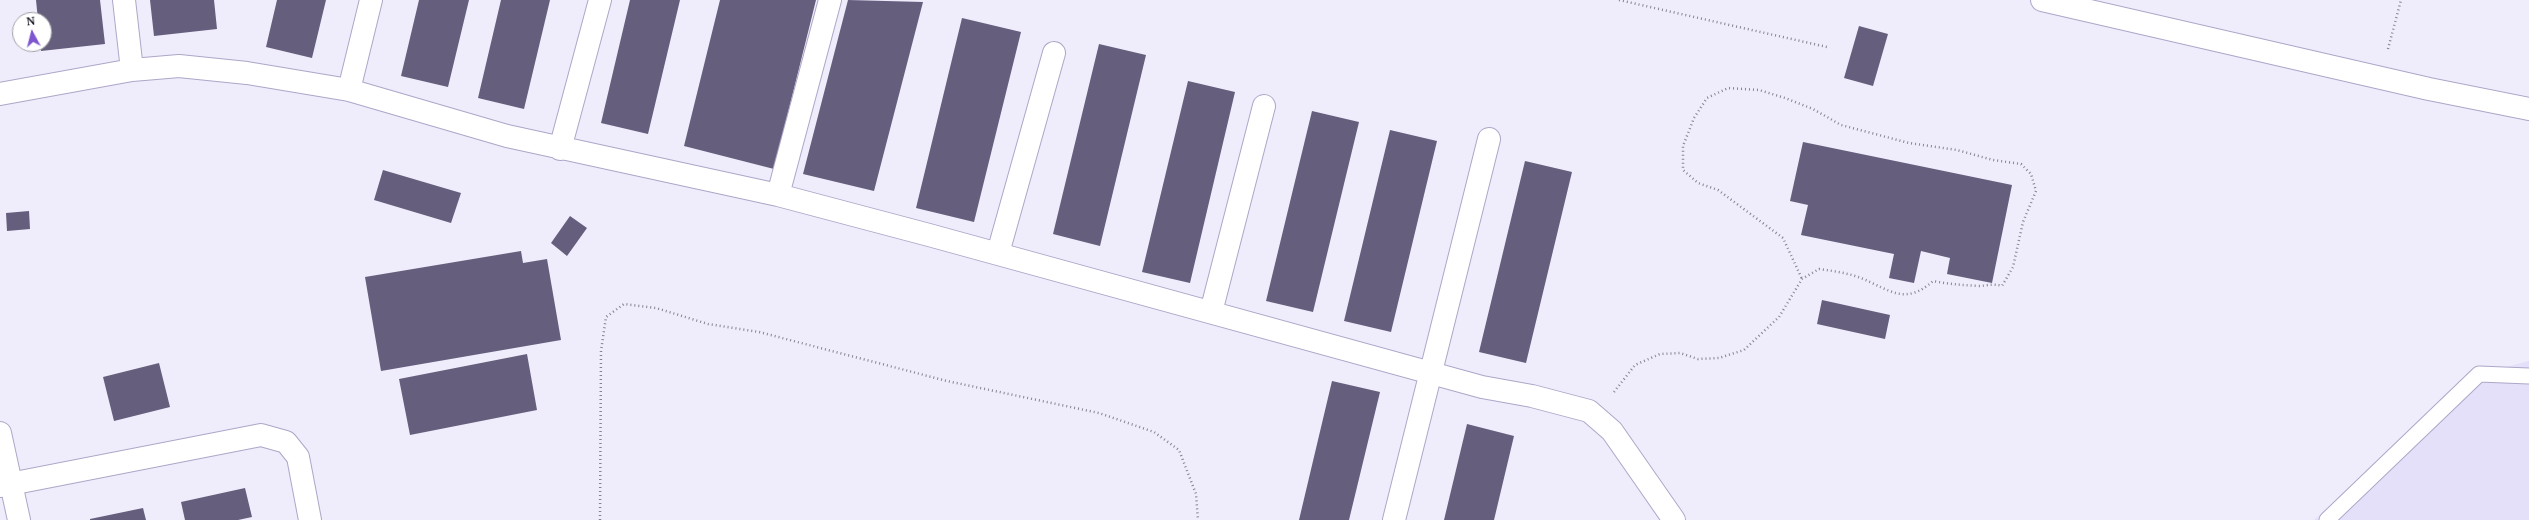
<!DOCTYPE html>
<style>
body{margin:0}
#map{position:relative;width:2529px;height:520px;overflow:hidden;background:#efecfb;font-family:"Noto Serif",serif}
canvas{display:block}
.north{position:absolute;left:12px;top:12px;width:40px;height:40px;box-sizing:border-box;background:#fff;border:1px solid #a3a1a6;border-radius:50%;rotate:353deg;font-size:11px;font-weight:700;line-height:16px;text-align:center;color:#181521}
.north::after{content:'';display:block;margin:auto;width:14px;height:18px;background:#7e57d0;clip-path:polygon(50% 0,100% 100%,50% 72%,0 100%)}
</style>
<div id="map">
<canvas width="2529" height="520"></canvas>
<div class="north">N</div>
</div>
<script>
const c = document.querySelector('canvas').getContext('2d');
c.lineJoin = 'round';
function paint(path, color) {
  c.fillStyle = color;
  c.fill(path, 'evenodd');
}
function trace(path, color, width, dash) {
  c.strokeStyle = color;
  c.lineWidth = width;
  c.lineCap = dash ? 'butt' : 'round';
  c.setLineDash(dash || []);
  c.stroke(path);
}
const built = new Path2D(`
 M2529,361V520H2314L2479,374Z`);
const building = new Path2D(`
 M36,0H100L105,44L41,51L40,44H44V20H38Z
 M150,0H214L217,29L154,36Z
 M277,0H326L312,58L266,47Z
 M419,0H469L448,87L401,76Z
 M501,0H550L524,109L478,98Z
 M630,0H680L648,134L601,123Z
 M720,0H816L774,169L684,146Z
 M848,0L923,2L874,191L803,174Z
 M962,18L1021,32L974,222L916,208Z
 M1859,26L1888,34L1873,86L1844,78Z
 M1099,44L1146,55L1100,246L1053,234Z
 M1188,81L1235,92L1190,283L1142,272Z
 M1312,111L1359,122L1313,312L1266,301Z
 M1390,130L1437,141L1391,332L1344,321Z
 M1803,142L2012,185L1992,283L1947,274L1950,258L1921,251L1914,283L1889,278L1894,254L1801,235L1808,205L1790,201Z
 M1525,161L1572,172L1526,363L1479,352Z
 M383,170L461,193L451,223L374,200Z
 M29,211L30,229L7,231L6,213Z
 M570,216L587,228L567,256L551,243Z
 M521,251L523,263L547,259L561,340L381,371L365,277Z
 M1822,300L1890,315L1885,339L1817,324Z
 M527,354L537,410L410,435L399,379Z
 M159,363L170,407L114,421L103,377Z
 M1332,381L1380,392L1349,520H1299Z
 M1467,424L1514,436L1494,520H1444Z
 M245,488L252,517L238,520H185L181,502Z
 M143,508L146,520H90V519Z`);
const path = new Path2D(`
 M1619,0L1827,47
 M2388,49L2401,0
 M1614,392L1635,365L1660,354L1680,353L1698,359L1719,358L1744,350L1779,317L1802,279L1819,269C1833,271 1848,273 1861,278C1890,290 1905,306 1933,281C1948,284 1962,285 1978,286C1987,286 1992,283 2002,286L2013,267L2023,222L2036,191L2031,174L2021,164L1993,160L1957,150L1909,143L1841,125L1813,109L1785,98L1759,90L1728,88L1707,98L1694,118L1683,146V170L1698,183L1718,190L1783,238L1802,279
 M600,520L601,351L606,317L624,304L656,308L708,324L759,332L947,381L1099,413L1154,432L1179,450L1196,494L1198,520`);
const lane = new Path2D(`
 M2327,520L2479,374L2529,376`);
const street = new Path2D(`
 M124,0L132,70
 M2042,0L2429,89L2529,109
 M349,90L371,0
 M0,94L132,70L179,66L247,73L349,90L507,136L778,195L929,235L1482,387L1532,396L1589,411L1612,431L1674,520
 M560,149L600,0
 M778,195L830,0
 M998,253L1054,53
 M1211,312L1264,106
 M0,433L19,520
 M0,486L261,435L286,442L298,457L310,520
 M1394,520L1489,139`);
paint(built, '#e5e0fa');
paint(building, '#655e7d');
trace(lane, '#aea6c8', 17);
trace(street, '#aea6c8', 24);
trace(path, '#878491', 2.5, [1, 3]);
trace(lane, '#fff', 15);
trace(street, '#fff', 22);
</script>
